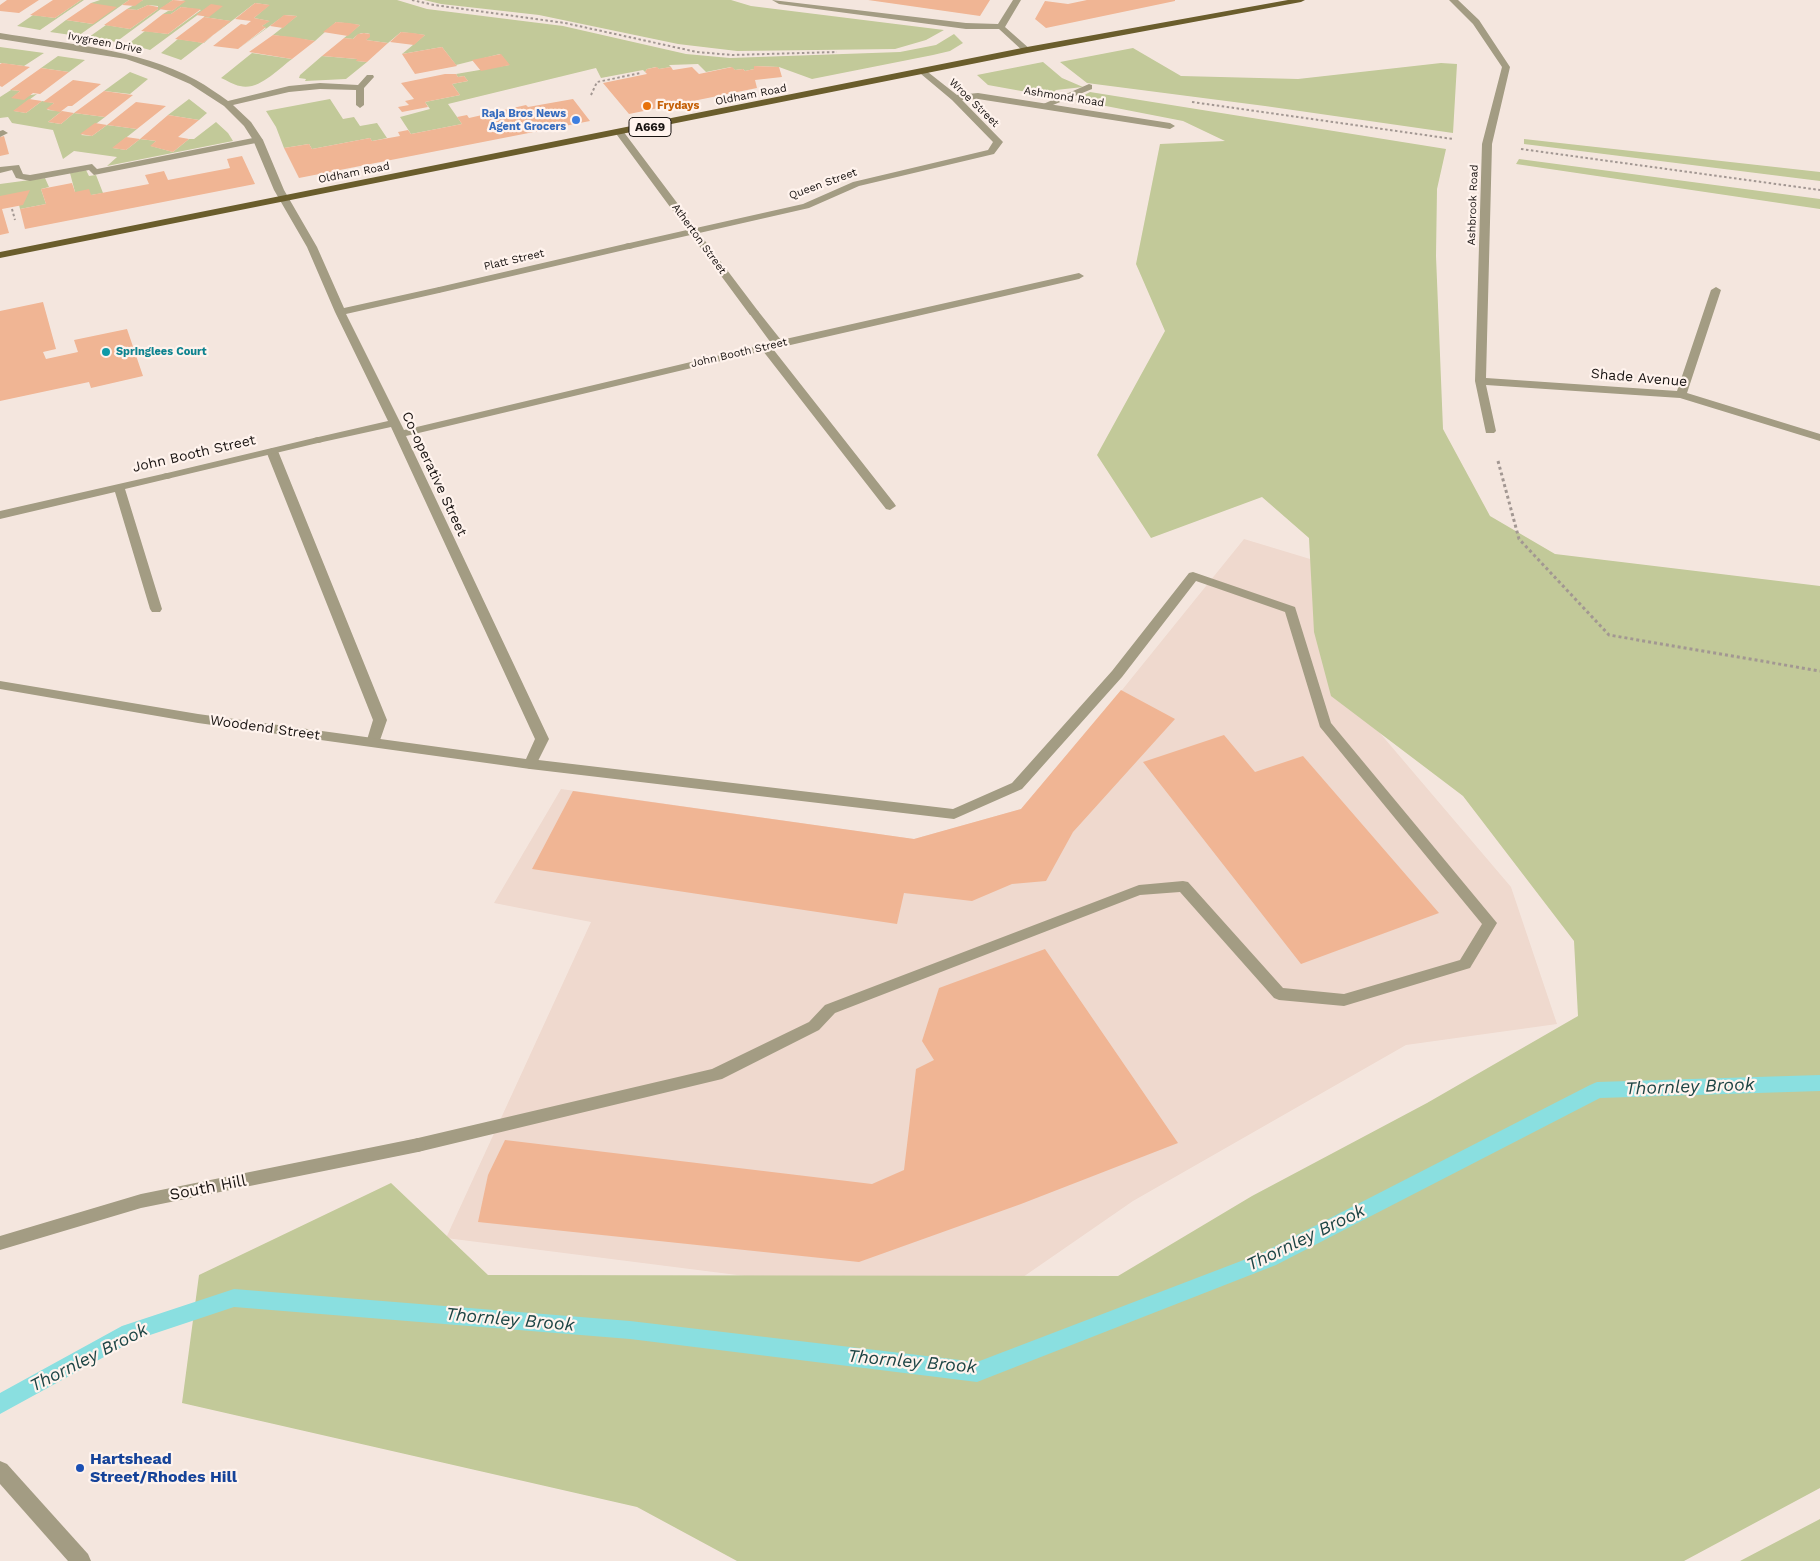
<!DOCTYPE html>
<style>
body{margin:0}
canvas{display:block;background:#f4e6de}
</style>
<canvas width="1820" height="1561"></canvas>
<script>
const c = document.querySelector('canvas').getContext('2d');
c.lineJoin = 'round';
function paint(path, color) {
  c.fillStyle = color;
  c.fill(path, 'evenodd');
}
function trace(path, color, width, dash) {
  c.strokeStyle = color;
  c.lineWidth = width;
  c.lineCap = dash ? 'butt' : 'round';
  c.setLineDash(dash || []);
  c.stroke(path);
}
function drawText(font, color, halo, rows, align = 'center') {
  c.font = font + ' "Work Sans",sans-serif';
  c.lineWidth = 4.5;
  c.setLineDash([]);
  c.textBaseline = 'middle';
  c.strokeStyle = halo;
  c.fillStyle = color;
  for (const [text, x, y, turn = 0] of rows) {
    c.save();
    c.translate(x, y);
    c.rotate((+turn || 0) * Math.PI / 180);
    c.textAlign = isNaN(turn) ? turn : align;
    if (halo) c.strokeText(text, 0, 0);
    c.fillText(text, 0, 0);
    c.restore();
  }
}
const built = new Path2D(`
 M1244,539L1363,575L1368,719L1511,887L1557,1024L1406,1045L1133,1201L981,1306L446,1238L591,922L494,903L561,789L914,839L1021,809L1122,690Z`);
const green = new Path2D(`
 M81,0H84L40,30L17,26L33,15L55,18Z
 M100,0H129L78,36L50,32L66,20L93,24L91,3Z
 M143,0H173L116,42L89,37L106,25L130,29L158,9V6L148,5L137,10L127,9Z
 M181,0H397L427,9L563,26L686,54L730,58L900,52L936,45L954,34L963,43L950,51L933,55L812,79L779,67L754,66V69L745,71L743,69L735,70L731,67L706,72L698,64L669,65L671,67L659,69L656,67L647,69L645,72L643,70L601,78L596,68L448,104L462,124L411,134L400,117L430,109L425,102L460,95L452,84L468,81L464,76L458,77L456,74L509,65L500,54L456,65L442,47L402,54L425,35L401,32L388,43L366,40L370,34C362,32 359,33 353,39L344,38L360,25L336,22L315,41L273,35L297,16L285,15L238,49L266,28L262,26L269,21L254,18L269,5L255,3L181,60L161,53L178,39L204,43L230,21L204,17L211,5L150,50L128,44L145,31L168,34L201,10L181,7L171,14H163L168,11H172L185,1Z
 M424,0H731L751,6L944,30L926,40L895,49L737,51L678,44L539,15L441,4Z
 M0,47L44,53L24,66L0,63Z
 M1133,48L1181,76L1298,79L1441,63L1457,64L1453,133L1265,106L1087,83L1060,62Z
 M252,53L292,59C278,69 259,91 240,86C233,85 227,80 221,78Z
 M58,56L85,60L69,72L41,68Z
 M322,56L357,59V61L367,62L346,79L305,81L306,79L299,78L300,75Z
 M1043,62L1062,78L1083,87L1056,90L1049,96L988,85L977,75Z
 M130,72L148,79L130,94L104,91Z
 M11,90L20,91L12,98L37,94L14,111L26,113L42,101L54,103L47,110L62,111L48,122L61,124L74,113L105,117L81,135L92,136L107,125L137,129L113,148L126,150L140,139L156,141L151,146L173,152L189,139H194L216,122L228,133L233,141L107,166L117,157L74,151L63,159L53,130L12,123L8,117L0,118V97Z
 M1090,92L1446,149L1437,189L1436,256L1443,429L1490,516L1555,554L1820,586V1488L1684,1561H737L637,1507L182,1403L199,1275L391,1183L488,1275L1118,1276L1252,1196L1427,1103L1578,1016L1574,941L1463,796L1331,696L1314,632L1309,538L1262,497L1151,538L1097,455L1165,331L1136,264L1160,144L1225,141L1183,121L1075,100Z
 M189,99L207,113L199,120L168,115Z
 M330,99L343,119L354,117L360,126L377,123L387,138L372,141L370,138L312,149L309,144L284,148L276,127L266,111Z
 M1524,139L1820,172V181L1524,144Z
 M1519,159L1820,199V209L1516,164Z
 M86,170L89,176L96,175L103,193L91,195L75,192L70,173Z
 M45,178L49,187L41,189L46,204L20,209L19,205L0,196V184Z
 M1820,1519V1561H1740Z`);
const stream = new Path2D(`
 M1820,1075V1091L1600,1098L1276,1265L977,1382L630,1339L234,1307L135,1340L0,1414V1393L122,1326L234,1289L630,1321L977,1362L1262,1253L1590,1085L1597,1082Z`);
const building = new Path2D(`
 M7,0H39L19,13L0,11V5Z
 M53,0H81L55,18L30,15Z
 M129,0H143L135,6L122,5Z
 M173,0L186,1L172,11L159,9Z
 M868,0H990L980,16Z
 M1087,0H1175V1L1046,28L1035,19L1045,1L1068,4Z
 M91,3L117,7L93,24L66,20Z
 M255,3L270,5L254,18L270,21L262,26L266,27L238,49L213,46L241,24L246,25L251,21L235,19Z
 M211,4L223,6L209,17L196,15Z
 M148,5L158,7V9L130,29L104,25L127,9L137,10Z
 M181,7L201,9L168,34L141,31L163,14H171Z
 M284,15L297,16L283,28L270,26Z
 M204,17L231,21L203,43L175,39Z
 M336,22L349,23L360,25L348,36L323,32Z
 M401,32L413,33L425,35L414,45L390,42Z
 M364,33L370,34V37L366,40L388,43L367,62L356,61L357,59L322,56L344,38L353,39L358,34Z
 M273,35L293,37L315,41L292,59L249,52Z
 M442,47L457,66L415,74L402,54Z
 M501,54L510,65L481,71L472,60Z
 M2,63L24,66L30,67L2,87L0,86V64Z
 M754,66L779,67L782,77L755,80L757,88L629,114L603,83L647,74L645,72L647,69L657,67L659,69L671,67L673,70L692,67L699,74L732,67L735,70L743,69L745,71L754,69Z
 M41,68L69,72L40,94L33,93L24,100L11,98L20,91L10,90Z
 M445,74H456L458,77L464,76L468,81L452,84L460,95L425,102L428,107L402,112L398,107L409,105L405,101L414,99L401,83Z
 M73,80L101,84L72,106H68L60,112L46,109L54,103L43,102Z
 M104,91L133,95L105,117L74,113L61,124L48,122L62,111L74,113Z
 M29,99L42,101L26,113L13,111Z
 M573,99L590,121L299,178L284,148L309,144L312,149L370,138L372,141L400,136L398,132L408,130L411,134L462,124L457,117L467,115L469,118L526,105L528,107Z
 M136,102L166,106L137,129L107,125Z
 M168,115L199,120L178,137L189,139L173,152L150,146L156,141L140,139Z
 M95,123L107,125L92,136L80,134Z
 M4,136L9,154L0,156V137Z
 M126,137L140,139L126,150L112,148Z
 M242,156L255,184L25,229L20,209L46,204L41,189L72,183L75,192L89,189L91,195L149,184L145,175L164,171L168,180L230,168L227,159Z
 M30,190L23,205L2,209L9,233L0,235V196Z
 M43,302L56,349L43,352L46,359L78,352L74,340L127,329L143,376L91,388L89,382L0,401V311Z
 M1121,690L1175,719L1073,832L1046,881L1012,884L972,901L904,893L897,924L532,869L573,791L914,839L1021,809Z
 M1224,735L1255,772L1303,756L1439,913L1301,964L1143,762Z
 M1045,949L1178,1143L1021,1204L859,1262L478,1222L488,1175L505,1140L872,1184L904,1170L916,1069L934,1060L922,1041L939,988Z`);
const pathFar1 = new Path2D(`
 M412,0L434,5L565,23L697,52L732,55L837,52
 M591,95L597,82L641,73
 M1192,102L1453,139
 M1521,149L1820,190
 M12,209L15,220`);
const path = new Path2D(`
 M1498,461L1519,539L1609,635L1820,671`);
const service = new Path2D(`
 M1089,84L1092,85V89L1048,107L1045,108L1041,105Z
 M3,130L8,133L0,137V131Z
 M258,137L263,140L261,142L94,175L89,170L30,181L16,178L12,170L0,173V167L19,165L23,174L30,175L92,164L97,169Z
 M272,448L278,451L387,720L378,746H368L366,743L373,720L266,451Z
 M1193,572L1295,607L1331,723L1497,923L1470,968L1344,1006L1279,1000L1274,998L1180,892L1140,895L835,1013L819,1030L722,1079L418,1152L412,1150L410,1145L412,1140L418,1138L712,1069L809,1022L825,1005L1139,885L1183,881L1188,882L1283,988L1344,994L1460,960L1482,924L1320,727L1285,612L1196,581L1122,677L1022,789L954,819L530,769L525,767L523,764L525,761L530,759L953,809L1012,783L1112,671L1189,573Z`);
const pedestrian = new Path2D(`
 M693,228L696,229L758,311L759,313L758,315H750L688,231Z
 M629,243L634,246L633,248L439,293L434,290L439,287Z
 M318,437L324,440L322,442L167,479L161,476L163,474Z`);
const minor = new Path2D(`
 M772,0L966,23L998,24L1013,0H1021L1005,27L1031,50L1024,52L999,29H966L779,4Z
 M1449,0H1458L1479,20L1510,67L1492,144L1486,378L1677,391L1711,290L1716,287L1721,290L1687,393L1820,434V441L1680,398L1486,385L1496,431L1494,433H1486L1475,381L1482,144L1502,67L1473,24Z
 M0,33C65,44 137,48 196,80C207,86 218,94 228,101L289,86L320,83L358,85L367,75H373L374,77L364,88V105L360,108L356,105V90L320,89L289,92L233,105L251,122L263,140L284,190L317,247L344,308L439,287L444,290L439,293L346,314L404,430L771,343L749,313L754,310L758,311L781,340L1079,273L1084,276L1079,279L773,349L894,503L896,506L890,510L886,509L763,351L406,436L549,739L535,767L530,769L198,723L0,689V681L198,714L526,759L535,739L391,427L318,443L312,440L314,438L388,421L335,312L307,247L274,190L253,140L244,126L224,106L190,84L158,70L126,59L0,39Z
 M924,69L957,95L978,93L1170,123L1175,126L1170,129L978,99L962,100L1003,142L994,154L859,186L809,208L629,249L624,246L625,244L687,230L617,135V131H623L696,228L803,204L853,182L988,150L993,142L952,100L921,74L920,72Z
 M167,473L171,474L173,476L171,478L125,489L162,609L160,612H152L150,609L115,492L0,519V511Z
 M418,1138L424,1140L426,1145L424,1150L418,1152L141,1208L0,1250V1236L141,1194Z`);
const tertiary = new Path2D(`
 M0,1461L7,1464L88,1554L91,1561H68L0,1484Z`);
const primary = new Path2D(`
 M1288,0H1305L1301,2L1027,53L0,258V252L1027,47Z`);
const markers = [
 [647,106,5,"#e8710a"],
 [576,120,5,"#3f7fe0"],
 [106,352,5,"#0f9aa8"],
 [80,1468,5,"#1a4fb4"]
];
const farStreetnames = [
 ["Ivygreen Drive",105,43,11],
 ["Oldham Road",751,95,-11],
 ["Ashmond Road",1064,97,9],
 ["Wroe Street",974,103,44],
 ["Oldham Road",354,173,-11],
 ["Queen Street",823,184,-20],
 ["Ashbrook Road",1473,205,-88],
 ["Atherton Street",699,239,54],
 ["Platt Street",514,260,-13],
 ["John Booth Street",739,353,-13]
];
const farFoodnames = [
 ["Frydays",657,106]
];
const farShopnames = [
 ["Raja Bros News",566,114],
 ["Agent Grocers",566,127]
];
const farCulturenames = [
 ["Springlees Court",116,352]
];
const shields = [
 [650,127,42]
];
const shieldNames = [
 ["A669",650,127]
];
const streetNames = [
 ["Shade Avenue",1639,378,5],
 ["John Booth Street",194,454,-13],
 ["Co-operative Street",434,474,65],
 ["Woodend Street",265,728,8]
];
const nearStreetnames = [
 ["South Hill",208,1188,-11]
];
const nearTransitnames = [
 ["Hartshead",90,1459],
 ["Street/Rhodes Hill",90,1477]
];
const nearWaternames = [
 ["Thornley Brook",1690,1087,-2],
 ["Thornley Brook",1306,1238,-26],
 ["Thornley Brook",510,1320,5],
 ["Thornley Brook",89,1358,-27],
 ["Thornley Brook",912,1362,5]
];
paint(built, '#efd9ce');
paint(green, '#c2c999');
paint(stream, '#8adfe0');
paint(building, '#f0b594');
trace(pathFar1, '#a29792', 2, [2.5, 2.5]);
trace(path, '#a29792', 3, [3, 3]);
paint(service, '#a39c83');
paint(pedestrian, '#a39c83');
paint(minor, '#a39c83');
paint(tertiary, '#a39c83');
paint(primary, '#6a5d2c');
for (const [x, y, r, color] of markers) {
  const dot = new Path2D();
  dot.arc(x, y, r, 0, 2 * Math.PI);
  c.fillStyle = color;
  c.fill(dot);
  trace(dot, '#fff3ed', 2);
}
drawText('11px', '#181311', '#fff3ed', farStreetnames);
drawText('bold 11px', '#c56008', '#fff3ed', farFoodnames, 'left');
drawText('bold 11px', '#366cbe', '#fff3ed', farShopnames, 'right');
drawText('bold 11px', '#0d838f', '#fff3ed', farCulturenames, 'left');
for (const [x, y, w] of shields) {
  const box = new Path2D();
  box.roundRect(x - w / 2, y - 9.5, w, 19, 4);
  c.fillStyle = '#fff3ed';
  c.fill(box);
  trace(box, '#181311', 1);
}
drawText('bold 12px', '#181311', null, shieldNames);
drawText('14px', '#181311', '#fff3ed', streetNames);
drawText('16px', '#181311', '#fff3ed', nearStreetnames);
drawText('bold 16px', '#164399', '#fff3ed', nearTransitnames, 'left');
drawText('italic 18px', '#1d4545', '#fff3ed', nearWaternames);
</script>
